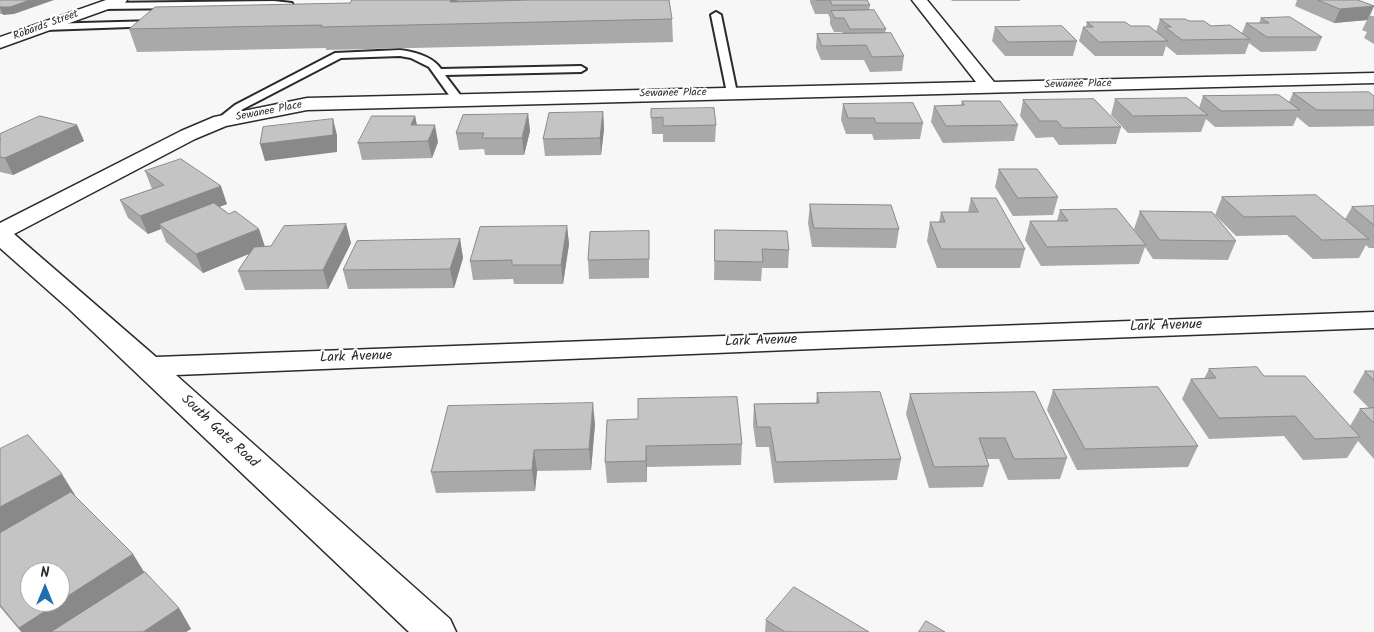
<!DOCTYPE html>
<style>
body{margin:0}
#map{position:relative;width:1374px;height:632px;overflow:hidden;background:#f7f7f7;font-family:Kalam,sans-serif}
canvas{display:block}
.north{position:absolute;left:20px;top:562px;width:50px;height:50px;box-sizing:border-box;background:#fff;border:1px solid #aaa;border-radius:50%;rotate:0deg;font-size:14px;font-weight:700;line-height:20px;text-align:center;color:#2b2b2b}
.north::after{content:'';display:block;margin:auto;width:18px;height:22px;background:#1f6fb2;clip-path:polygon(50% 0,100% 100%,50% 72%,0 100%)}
</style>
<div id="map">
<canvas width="1374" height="632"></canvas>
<div class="north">N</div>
</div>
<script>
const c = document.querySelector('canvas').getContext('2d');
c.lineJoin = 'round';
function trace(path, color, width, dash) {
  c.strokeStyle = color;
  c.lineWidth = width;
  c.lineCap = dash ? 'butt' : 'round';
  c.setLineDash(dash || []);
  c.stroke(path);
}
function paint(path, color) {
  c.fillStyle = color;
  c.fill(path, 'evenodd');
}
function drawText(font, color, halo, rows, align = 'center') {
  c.font = font + ' Kalam,sans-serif';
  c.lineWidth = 4;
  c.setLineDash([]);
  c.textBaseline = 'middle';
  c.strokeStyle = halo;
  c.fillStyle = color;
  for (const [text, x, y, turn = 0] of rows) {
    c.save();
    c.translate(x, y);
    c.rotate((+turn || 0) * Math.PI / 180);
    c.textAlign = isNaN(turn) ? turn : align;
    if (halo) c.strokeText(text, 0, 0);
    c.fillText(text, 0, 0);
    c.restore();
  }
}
const service = new Path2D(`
 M274,1L292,3L294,8L281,19L276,16L285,7L101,9L97,6L101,3Z
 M716,12L721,15L737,93L732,96L727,93L711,15Z
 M155,21L160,24L158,26L45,30L40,27L45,24Z
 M400,50C415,52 432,56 441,69L581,66L586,69L581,72L445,75L464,100L458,103L454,102L429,67L411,58L400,56L341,58L243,109L221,124L215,121L235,105L335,53Z`);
const minor = new Path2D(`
 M106,0H127L125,3L0,48V37Z
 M912,0H927L994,82L1374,73V83L307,110L226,126L195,139L14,234L156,357L1374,312V328L838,348L176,375L450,619L456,632H409L69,309L0,248V223L181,131L214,117L307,98L976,82Z`);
const wall = new Path2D(`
 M0,0L14,14H0Z
 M352,0H517L672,19L673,42L326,50V48L137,52L129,29L350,3Z
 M810,0H867L870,5L869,10L886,29L885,33L904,56L902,71L870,72L864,60H821L816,48L817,34H843L842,32H834L830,24V18L828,14H815L810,2Z
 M951,0H1020V1H952Z
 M1297,0H1358L1374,6L1370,16H1374V44L1364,38L1367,32L1362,30L1367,20L1334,23L1295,6Z
 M1261,18L1322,37L1316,51L1261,52L1249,43L1245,54L1177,55L1166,46L1163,56H1095L1079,41L1083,27H1086L1087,22L1131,26L1156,32L1160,19L1189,21L1242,33L1246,23H1259Z
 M995,27L1077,41L1073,56H1005L992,41Z
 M1293,93L1374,96V126L1309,127L1297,117L1293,126L1215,127L1206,119L1201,132L1128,133L1111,115L1115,99L1199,108L1203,96L1289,102Z
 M1023,100L1121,127L1116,144L1059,145L1053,137L1036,138L1020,116Z
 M962,101L1018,125L1014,141L943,143L931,122L934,106L961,105Z
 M843,104L923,123L920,139L874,140L872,134H846L841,120Z
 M651,109L716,125L715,142H663V134H652Z
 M603,112L604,129L601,155L545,156L543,139Z
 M528,114L530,131L524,155H485L484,149L459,150L456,133Z
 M415,116L417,125L438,142L432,158L362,160L358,143Z
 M77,125L84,141L13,175L0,172V134Z
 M999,169L1058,197L1053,215L1013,216L995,187Z
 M145,171L227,204L219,207L229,214L259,229L265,247L271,246L346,224L351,243L328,289L245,290L238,271L249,254L203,273L166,242L161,229L148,234L128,218L120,200L152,189Z
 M1222,197L1345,219L1352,207L1374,206V248H1369L1366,245L1359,258L1313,259L1287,235L1236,236L1215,215Z
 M971,198L1025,249L1020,268H937L927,241L930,222H939L941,212H968Z
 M810,204L899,229L896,248L812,247L808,223Z
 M1060,210L1138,235L1134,229L1140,211L1236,241L1228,260L1153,259L1145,247L1139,264L1041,266L1025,240L1030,221H1057Z
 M567,226L569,244L563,284H514L513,279L473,280L470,261Z
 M715,230L789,250L788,268H762L761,281L714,280Z
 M649,231V278L589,279L588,260Z
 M460,239L463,258L454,288L348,289L343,270Z
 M1209,369L1264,376L1350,426L1360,409L1369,408L1353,392L1365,371H1374V459L1358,441L1347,458L1303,460L1284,436L1209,439L1182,399L1191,379H1204Z
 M1053,390L1198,446L1188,467L1077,470L1047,410Z
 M817,393L901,459L897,480L774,483L769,447H756L753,425L754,404L816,403Z
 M910,394L1067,458L1060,479L1008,480L999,459H987L989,466L983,487L929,488L906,414Z
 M638,419L742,444L741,465L647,467V482L607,483L605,462Z
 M595,424L591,470L537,471L535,491L436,493L431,472Z
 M0,449L75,495H74L144,572L179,608L191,629L186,632H21L0,607Z
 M766,620L869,632H765Z`);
const shadedWall = new Path2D(`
 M30,0H54L14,14L3,15L0,8V7Z
 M451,0H457L459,10L450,2Z
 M1374,6L1367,20L1334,23L1340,9Z
 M603,112L604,129L601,155L600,138Z
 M528,114L530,131L524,155L522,138Z
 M415,116L418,132L411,125Z
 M333,119L337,135V152L265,161L260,144Z
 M77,125L84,141L13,175L5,158Z
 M435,125L438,142L432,158L428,141Z
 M221,186L227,204L164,228L159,224L161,229L148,234L140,216Z
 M346,224L351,243L328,289L323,270Z
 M567,226L569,244L563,284L561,265Z
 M259,229L265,247L203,273L196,254Z
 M460,239L463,258L454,288L450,269Z
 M593,403L595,424L591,470L589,449Z
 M646,446L647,467V482L646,461Z
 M534,450L537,471L535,491L532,470Z
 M62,474L75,495L0,536V507Z
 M133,554L146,575L60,632H22L19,628L59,602H60V601Z
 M179,608L191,629L186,632H143Z`);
const building = new Path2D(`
 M0,0H30L10,7H0Z
 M352,0H451L450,2L532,0H669L672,19L321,27L322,25L129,29L155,7L350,3Z
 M816,0H867L870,5H832L830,0Z
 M1318,0H1358L1374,6L1340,9Z
 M874,10L886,29H850L844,18H835L831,11Z
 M1290,17L1322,37H1267L1246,23H1269L1261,18Z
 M1160,19H1185L1189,21H1204L1211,26L1230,25L1250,39L1182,40L1165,27H1171Z
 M1087,22H1125L1131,26H1149L1168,41L1099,42L1083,27H1093Z
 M1062,26L1077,41L1008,42L995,27Z
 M891,33L904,56L872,57L866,45L822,46L817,34Z
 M1369,92L1374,96V110H1317L1293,93Z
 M1279,95L1300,110L1221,111L1203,96Z
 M1187,98L1208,115L1133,116L1115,99Z
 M1094,99L1121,127L1063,128L1057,121H1040L1023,100Z
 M962,101H1000L1018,125L946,126L934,106L964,105Z
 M913,103L923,123H876L874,118H848L843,104Z
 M714,108L716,125L663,126V117L651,118V109Z
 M603,112L600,138L543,139L549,113Z
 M528,114L522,138H482L484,133H456L463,115Z
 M40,116L77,125L5,158L0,157V140L1,139H0V134Z
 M372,116H415L411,125H435L428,141L358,143Z
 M333,119V135L260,144L263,127Z
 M181,159L221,186L140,216L120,200L164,185L145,171Z
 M999,169H1037L1058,197L1018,198Z
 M1316,195L1369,239L1322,240L1295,216L1244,217L1222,197Z
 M971,198H996L1025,249H941L930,222H945L941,212H978Z
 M214,203L229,214L235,211L259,229L196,254L159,224Z
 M810,204L891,205L899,229L814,228Z
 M1374,206V225L1352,207Z
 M1117,209L1146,245L1047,247L1030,221H1068L1060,210Z
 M1140,211L1212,212L1236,241L1160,240Z
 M346,224L323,270L238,271L254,247L271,246L284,226Z
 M567,226L561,265H512V260L470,261L480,227Z
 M715,230L787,231L789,250L762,249L763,262L715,261Z
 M649,231V259L588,260L590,232Z
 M460,239L450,269L343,270L357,241Z
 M1257,367L1264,376H1305L1360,437L1315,439L1295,416L1219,418L1191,379L1216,378L1209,369Z
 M1365,371H1374V380Z
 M1158,387L1198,446L1085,449L1053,390Z
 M880,392L901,459L776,462L770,427H757L754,404L819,403L817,393Z
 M1035,392L1067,458L1014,459L1005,438H979L989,466L934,467L910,394Z
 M737,397L742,444L646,446V461L605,462L607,420L638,419V399Z
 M593,403L589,449L534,450L532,470L431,472L448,406Z
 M1374,408V423L1360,409Z
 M28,435L62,474L0,507V449Z
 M71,492L133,554L60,601V572H30V602H59L19,628L0,605V533Z
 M145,572L179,608L143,632H51Z
 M794,587L869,632H785L766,620Z
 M926,621L945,632H919Z`);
const farStreetnames = [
 ["Robards Street",46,26,-20],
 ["Sewanee Place",1078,85,-1],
 ["Sewanee Place",673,94,-1],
 ["Sewanee Place",269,112,-11]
];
const streetNames = [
 ["Lark Avenue",1166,327,-2],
 ["Lark Avenue",761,342,-2],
 ["Lark Avenue",356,358,-2],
 ["South Gate Road",219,432,43]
];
trace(service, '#2b2b2b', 4);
trace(minor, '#2b2b2b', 3);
paint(service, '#fff');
paint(minor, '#fff');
paint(wall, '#a9a9a9');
paint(shadedWall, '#898989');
paint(building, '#c4c4c4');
trace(building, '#898989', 1);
drawText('11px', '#2b2b2b', '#fff', farStreetnames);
drawText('14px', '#2b2b2b', '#fff', streetNames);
</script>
